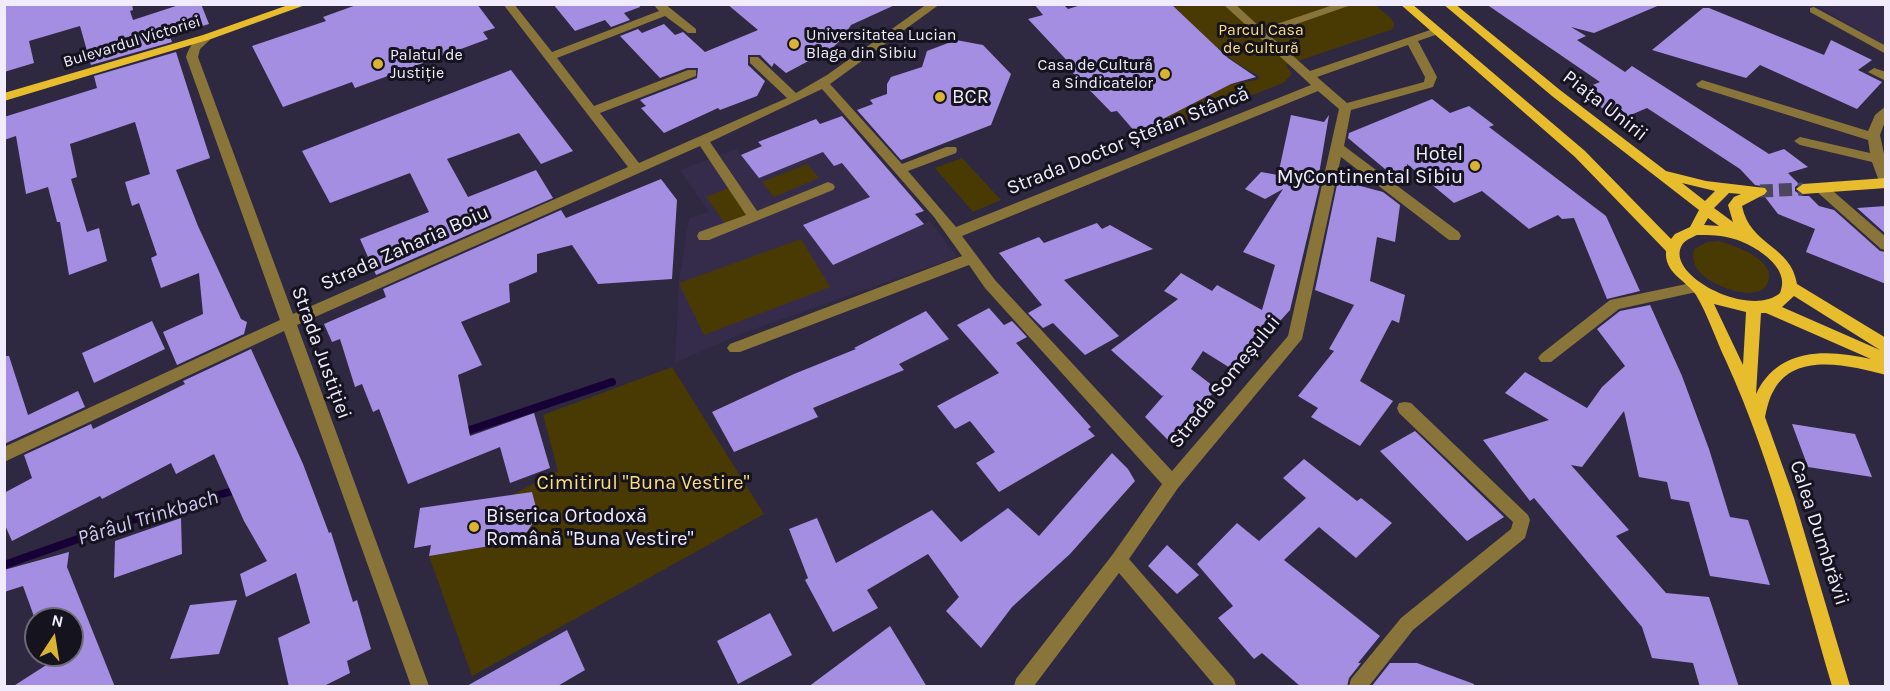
<!DOCTYPE html>
<meta charset="utf-8">
<style>
body{margin:0}
#map{position:relative;width:1890px;height:691px;overflow:hidden;background:#2e2841;font-family:Karla,sans-serif}
canvas{display:block}
.frame{position:absolute;inset:0;border:6px solid #f0ecfd;pointer-events:none}
.north{position:absolute;left:24px;top:607px;width:60px;height:60px;box-sizing:border-box;background:#15131e;border:2px solid #6d6a77;border-radius:50%;rotate:12deg;font-size:16px;font-weight:700;line-height:24px;text-align:center;color:#f0ecfd}
.north::after{content:'';display:block;margin:auto;width:21px;height:27px;background:#d9b334;clip-path:polygon(50% 0,100% 100%,50% 72%,0 100%)}
</style>
<div id="map">
<canvas width="1890" height="691"></canvas>
<div class="frame"></div>
<div class="north">N</div>
</div>
<script>
const c = document.querySelector('canvas').getContext('2d');
c.lineJoin = 'round';
function paint(path, color) {
  c.fillStyle = color;
  c.fill(path, 'evenodd');
}
function trace(path, color, width, dash) {
  c.strokeStyle = color;
  c.lineWidth = width;
  c.lineCap = dash ? 'butt' : 'round';
  c.setLineDash(dash || []);
  c.stroke(path);
}
function drawText(font, color, halo, rows, align = 'center') {
  c.font = font + ' Karla,sans-serif';
  c.lineWidth = 6;
  c.setLineDash([]);
  c.textBaseline = 'middle';
  c.strokeStyle = halo;
  c.fillStyle = color;
  for (const [text, x, y, turn = 0] of rows) {
    c.save();
    c.translate(x, y);
    c.rotate((+turn || 0) * Math.PI / 180);
    c.textAlign = isNaN(turn) ? turn : align;
    if (halo) c.strokeText(text, 0, 0);
    c.fillText(text, 0, 0);
    c.restore();
  }
}
const built = new Path2D(`
 M1816,5H1885V46Z
 M736,149L759,178L823,152L834,166L842,163L870,197L803,225L833,264L930,221L957,257L743,333L675,363L679,283L689,218L709,212L680,170Z`);
const green = new Path2D(`
 M1171,5H1375L1391,18L1394,24L1393,29L1286,65L1292,74L1283,83L1169,128L1161,120L1231,84L1257,80L1259,76C1223,58 1200,32 1171,5Z
 M962,158L1001,200L973,212L935,168Z
 M807,164L819,178L774,197L762,182Z
 M731,187L753,215L727,226L706,197Z
 M801,239L830,287L704,335L679,283Z
 M1719,241C1734,245 1777,260 1768,282C1760,304 1717,287 1705,277C1696,270 1691,261 1694,249L1707,242Z
 M672,367L764,514L472,676L429,556L508,543L527,532L538,515L534,500L512,495L558,471L543,415Z`);
const stream = new Path2D(`
 M461,433L612,382
 M4,565L152,513L240,489`);
const building = new Path2D(`
 M4,4H132L133,10L130,11L133,20L182,4H201L209,24L170,36L172,42L91,65L80,26L29,41L34,63L4,72Z
 M359,4H477L495,28L483,32L488,39L355,88L352,82L283,107L252,46L326,21L323,17Z
 M553,4H639L640,7L624,13L630,20L611,27L605,20L575,31Z
 M727,4H897L851,25L842,39L831,49L786,73L774,63L772,67L760,55H748V65L765,81L757,96L720,110L718,108L664,133L641,108L646,106L640,100L697,78L698,68H687L660,78L620,36L638,29L642,33L664,24L675,35L683,32L705,52L758,30Z
 M1034,4H1063L1068,9L1084,4H1171L1228,58L1256,77L1231,84L1161,120L1169,128L1143,141L1117,111L1111,112L1070,70L1074,68L1028,19L1043,15Z
 M1486,4H1662L1594,33L1571,27L1586,36L1577,40L1625,72L1632,66L1769,154L1784,149L1808,167L1788,173L1799,184L1795,187V191L1802,196H1809L1819,206L1834,210L1880,251L1886,252V284L1806,252L1815,229L1778,214L1765,197L1769,192L1767,187L1755,185L1740,169L1647,108L1619,120L1578,91L1600,82Z
 M1703,8H1709L1824,55L1831,40L1872,60L1858,70L1882,82L1857,109L1760,65L1746,78L1652,50Z
 M956,40L983,45L1011,74L991,125L901,160L857,110L873,104L870,100L887,94V84L891,77L922,67L927,51Z
 M176,52L210,158L176,170L198,226L241,319L247,322L244,334L177,365L163,332L203,314L199,273L161,288L151,258L157,255L139,203L132,206L125,182L150,174L135,122L70,144L77,177L71,179L87,232L99,228L107,261L69,275L60,222H57L48,187L26,194L16,136L4,140V117L97,88L94,76Z
 M511,70L573,151L541,164L519,133L447,159L468,197L536,170L553,198L376,275L360,239L429,212L410,173L330,203L302,151Z
 M1432,99L1450,113L1469,106L1494,125L1489,127L1606,216L1640,291L1607,299L1574,218L1562,219L1558,215L1529,229L1482,191L1454,203L1407,164L1404,185L1348,138L1349,133Z
 M1291,115L1324,122L1329,115L1319,174L1322,175L1290,310L1235,371L1203,351L1191,369L1217,389L1191,415L1170,442L1145,417L1164,395L1162,396L1111,350L1178,299L1164,291L1181,273L1212,291L1217,285L1262,310L1275,265L1243,252L1283,189L1265,199L1245,189L1261,172L1278,175Z
 M842,116L924,211L915,214L924,224L833,265L803,225L870,197L842,163L834,166L823,152L759,178L741,155L762,146L758,142L816,119L820,124Z
 M661,179L677,200L672,279L598,284L572,245L537,254V272L509,284L510,302L461,322L482,365L458,375L470,436L534,413L550,468L510,483L500,447L408,484L379,409L373,412L362,384L355,387L340,339L332,342L324,324L386,297L383,289L561,210L566,218Z
 M1338,180L1383,192L1400,205L1395,242L1377,237L1370,281L1405,295L1399,323L1392,320L1360,381L1393,401L1360,446L1311,417L1318,408L1298,396L1334,351L1329,349L1354,305L1315,290Z
 M1886,206V234L1857,208Z
 M1097,223L1102,229L1110,225L1153,249L1064,280L1119,336L1085,355L1053,323L1043,328L1028,313L1042,305L999,253L1039,237L1044,243Z
 M1650,305L1682,376L1709,449L1730,517L1748,520L1770,585L1710,576L1689,502L1671,499L1667,482L1639,477L1624,411L1582,467L1571,465L1629,530L1616,536L1666,593L1709,597L1739,687H1700L1693,663L1652,658L1642,627L1534,498L1530,501L1483,440L1549,420L1505,393L1525,372L1587,408L1602,387L1625,366L1597,329L1620,311Z
 M989,308L1004,325L1012,321L1027,337L1016,343L1091,427L1088,429L1095,436L999,492L976,463L995,452L970,421L955,429L937,406L999,373L957,325Z
 M926,311L949,339L899,364L904,370L813,408L818,417L734,452L712,412L794,374L856,349L854,348Z
 M152,321L165,349L94,383L82,353Z
 M251,349L303,464L329,533L331,532L353,602L357,600L371,649L347,661L350,673L322,687H289L278,638L310,623L296,573L246,597L240,574L267,561L244,521L214,454L176,474L171,463L102,499L100,496L12,541L4,523V493L32,478L24,455L91,424L93,429L185,384L183,381Z
 M4,356H9L28,415L78,391L85,407L4,444Z
 M1792,424L1855,434L1872,477L1808,467Z
 M1415,431L1503,516L1504,517L1467,541L1380,451Z
 M1112,453L1128,469L1135,481L1070,554L1012,607L981,648L946,611L959,597L928,554L867,590L878,608L833,632L805,580L808,578L789,529L817,518L836,563L932,510L961,542L1008,508L1039,536Z
 M1304,459L1357,501L1361,498L1392,523L1356,558L1319,527L1284,560L1380,636L1358,663H1361L1349,678L1347,687H1301L1262,653L1254,659L1218,618L1233,606L1197,564L1237,523L1259,541L1306,498L1283,478Z
 M532,492L538,515L527,532L508,543L429,556L431,545L414,548L420,508Z
 M181,518L182,554L114,578L115,541Z
 M1167,545L1199,575L1177,594L1148,566Z
 M69,552L67,567L115,687H12L51,662L48,655H72V619H36V622L23,586L4,592V570Z
 M237,600L219,654L170,659L190,605Z
 M770,613L792,655L738,684L717,641Z
 M890,626L927,687H808Z
 M567,630L585,670L556,687H465Z
 M1390,663H1417L1474,684V687H1371Z`);
const majorTunnel = new Path2D(`
 M1760,191L1803,189`);
const minor = new Path2D(`
 M503,4H514L552,52L659,11L653,4H665L696,29V33H688L665,16L557,58L594,106L688,70H696V76L600,113L639,163L787,98L750,63V57H758L796,93L827,75L927,4H940L830,84L902,164L946,147H956L957,150L956,153L908,171L956,227L1311,85L1223,4H1235L1262,29L1336,4H1354L1268,34L1310,71L1433,29H1441V33L1418,41L1437,77L1433,87L1351,110L1344,146L1459,232L1461,236L1459,240H1449L1341,157L1302,339L1178,488L1129,559L1234,679L1236,686H1215L1119,573L1034,686H1014L1016,679L1113,554L1162,484L985,288L969,265L740,352H730L727,348L730,344L962,256L934,217L822,89L710,142L757,211L828,182L833,184L835,187L833,190L709,240H699L697,236L699,232L746,215L700,146L297,325L429,686H411L284,331L4,462V447L280,320L186,57C189,46 196,37 207,34L213,37L200,49L198,57L293,314L628,167ZM1408,45L1425,77L1424,82L1347,103L1317,77ZM1318,91L1339,109L1288,336L1172,471L995,280L962,236Z
 M1814,7L1886,46V54L1810,12V8Z
 M1874,68L1886,72V81L1868,72Z
 M1702,80L1868,131L1875,115L1886,106V119L1880,135L1886,163V185L1879,181L1872,162L1800,145L1794,141L1800,137L1870,153L1868,140L1698,87L1696,84Z
 M1821,183L1826,185L1886,237V250L1881,249L1816,191L1814,188L1816,185Z
 M1696,282L1701,283L1703,287L1701,291L1619,309L1551,362H1541L1538,358L1541,354L1610,300Z
 M1405,402L1411,403L1528,515L1530,520L1525,538L1413,630L1369,686H1349L1351,679L1401,618L1511,529L1513,522L1399,413L1397,408L1399,403Z`);
const major = new Path2D(`
 M291,4H308L211,39L4,101V93L203,35Z
 M1400,4H1412L1585,151L1671,239L1675,234L1690,227L1699,210L1552,96L1443,4H1455L1560,90L1666,171L1706,181L1765,188L1767,191L1765,194L1742,206C1750,246 1791,245 1797,284L1886,338V352L1881,350L1886,352V375C1852,366 1795,351 1774,390C1769,398 1767,408 1765,417L1794,498L1850,686H1832C1800,577 1773,464 1726,361C1716,340 1708,315 1696,295C1686,280 1664,273 1666,251L1575,157ZM1682,183L1715,191L1705,201ZM1729,193L1741,194L1734,197L1728,205L1733,222L1714,208ZM1708,218L1719,226L1704,225ZM1697,235C1710,235 1722,235 1734,239C1755,245 1792,268 1780,293C1750,319 1664,275 1682,245C1685,240 1691,238 1697,235ZM1794,296L1880,350L1782,307ZM1714,304L1746,312L1743,365ZM1761,313H1766L1871,359C1827,349 1778,347 1756,394Z
 M1886,178V188L1803,194L1796,189L1803,184Z`);
const markers = [
 [794,44,6,"#d9b334"],
 [378,64,6,"#d9b334"],
 [1165,74,6,"#d9b334"],
 [940,97,6,"#d9b334"],
 [1475,166,6,"#d9b334"],
 [474,527,6,"#d9b334"]
];
const farParknames = [
 ["Parcul Casa",1261,30],
 ["de Cultură",1261,48]
];
const farPoinames = [
 ["Universitatea Lucian",806,35],
 ["Blaga din Sibiu",806,53],
 ["Palatul de",390,55],
 ["Justiție",390,73],
 ["Casa de Cultură",1153,65,"right"],
 ["a Sindicatelor",1153,83,"right"]
];
const farStreetnames = [
 ["Bulevardul Victoriei",132,42,-17]
];
const poiNames = [
 ["BCR",952,97],
 ["Hotel",1463,154,"right"],
 ["MyContinental Sibiu",1463,177,"right"],
 ["Biserica Ortodoxă",486,516],
 ["Română \"Buna Vestire\"",486,539]
];
const streetNames = [
 ["Piața Unirii",1605,106,38],
 ["Strada Doctor Ștefan Stâncă",1128,141,-22],
 ["Strada Zaharia Boiu",405,248,-24],
 ["Strada Justiției",321,353,70],
 ["Strada Someșului",1225,382,-51],
 ["Calea Dumbrăvii",1819,533,72]
];
const parkNames = [
 ["Cimitirul \"Buna Vestire\"",643,483]
];
const waterNames = [
 ["Pârâul Trinkbach",148,518,-17]
];
paint(built, '#352c4c');
paint(green, '#493a04');
trace(stream, '#170036', 8);
paint(building, '#a48ee2');
trace(majorTunnel, '#4b455d', 13, [13, 6]);
paint(minor, '#89753a');
paint(major, '#e7bd2d');
for (const [x, y, r, color] of markers) {
  const dot = new Path2D();
  dot.arc(x, y, r, 0, 2 * Math.PI);
  c.fillStyle = color;
  c.fill(dot);
  trace(dot, '#15131e', 2);
}
drawText('16px', '#fedd7d', '#15131e', farParknames);
drawText('16px', '#f0ecfd', '#15131e', farPoinames, 'left');
drawText('16px', '#f0ecfd', '#15131e', farStreetnames);
drawText('20px', '#f0ecfd', '#15131e', poiNames, 'left');
drawText('20px', '#f0ecfd', '#15131e', streetNames);
drawText('20px', '#fedd7d', '#15131e', parkNames);
drawText('italic 21px', '#d1c7f3', '#15131e', waterNames);
</script>
